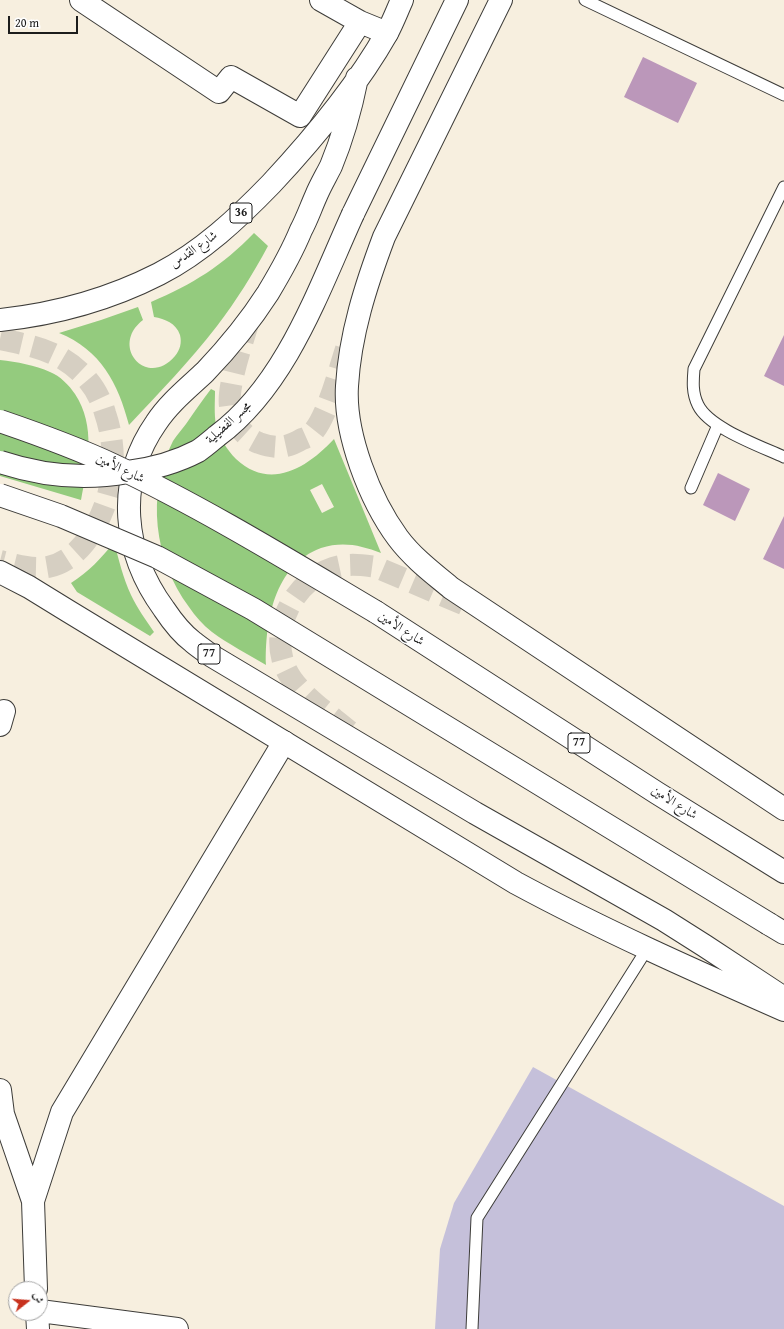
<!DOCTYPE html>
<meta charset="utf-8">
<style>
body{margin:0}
#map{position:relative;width:784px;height:1329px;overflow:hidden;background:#f7efdf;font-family:"Gentium Book Plus",Amiri,serif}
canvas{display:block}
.north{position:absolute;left:8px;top:1281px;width:40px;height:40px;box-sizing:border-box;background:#fff;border:1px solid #a4a4a4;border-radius:50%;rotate:73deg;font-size:11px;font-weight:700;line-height:16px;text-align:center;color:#1c1c1c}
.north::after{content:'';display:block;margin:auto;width:14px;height:18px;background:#c8321e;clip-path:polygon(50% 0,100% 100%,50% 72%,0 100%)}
.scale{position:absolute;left:8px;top:16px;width:70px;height:18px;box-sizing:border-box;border:2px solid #1c1c1c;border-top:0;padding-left:5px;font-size:12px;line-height:14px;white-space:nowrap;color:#1c1c1c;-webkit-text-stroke:3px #fff;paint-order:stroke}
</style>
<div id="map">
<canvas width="784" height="1329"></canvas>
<div class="north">ش</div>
<div class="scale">20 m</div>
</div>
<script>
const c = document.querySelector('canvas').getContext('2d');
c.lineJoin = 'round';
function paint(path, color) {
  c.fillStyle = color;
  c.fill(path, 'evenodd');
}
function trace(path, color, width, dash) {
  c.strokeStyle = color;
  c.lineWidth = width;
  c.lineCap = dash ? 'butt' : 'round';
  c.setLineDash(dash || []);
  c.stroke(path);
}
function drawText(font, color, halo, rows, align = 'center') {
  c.font = font + ' "Gentium Book Plus",Amiri,serif';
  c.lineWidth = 3;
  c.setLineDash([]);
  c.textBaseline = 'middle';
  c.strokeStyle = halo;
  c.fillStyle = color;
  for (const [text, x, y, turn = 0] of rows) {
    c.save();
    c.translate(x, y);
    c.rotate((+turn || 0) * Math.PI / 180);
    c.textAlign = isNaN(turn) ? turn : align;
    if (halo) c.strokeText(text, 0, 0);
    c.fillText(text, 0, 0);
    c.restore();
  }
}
const industrial = new Path2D(`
 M533,1067L784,1206V1329H435L440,1249L454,1203Z`);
const green = new Path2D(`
 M254,233L268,246C253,274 236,301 217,326C190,361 159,393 129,425C118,383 101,350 59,333L101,320L138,307L143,320C109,346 147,389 175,356C180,350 182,343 180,335C176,323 165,319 154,317L151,302C193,284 222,266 254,233Z
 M0,360C17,362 35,365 50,372C60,376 69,385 75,394C96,426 88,464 81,500L0,476Z
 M211,389L215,391C215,402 214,414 216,425C219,437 227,450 236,459C270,491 307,468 334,439L381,553C361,545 342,541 321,548C274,565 265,622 266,665C248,654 228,644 212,632C203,625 195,616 189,607C154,560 146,494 173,441C177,435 182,429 186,424C194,412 202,401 211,389ZM322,484L334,507L322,513L310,490Z
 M114,542C119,560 123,578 131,595C137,608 146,620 154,632L150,636L77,592L71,583C88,572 102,558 114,542Z`);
const building = new Path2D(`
 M643,57L697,83L678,123L624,97Z
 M784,335V386L764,376Z
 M718,473L750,489L735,521L703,505Z
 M784,516V569L763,559Z`);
const primaryTunnel = new Path2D(`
 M249,320C243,341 227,386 230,406C232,422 244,437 259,443C276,449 287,448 302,439C305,438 308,437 310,435C326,422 339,370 346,349
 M0,339C32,346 58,350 82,374C93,384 101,399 105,413C119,454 114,496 92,532C82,549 67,563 48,567C31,570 16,565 0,561
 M349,731C329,714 297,693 286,669C268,630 294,581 333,568C347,563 362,565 376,567L470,607`);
const lane = new Path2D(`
 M585,0L784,95
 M784,187L694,369C693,381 692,393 698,405C709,428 760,446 784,457
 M691,488L718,425
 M472,1329L477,1218L647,949`);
const street = new Path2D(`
 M81,0L219,92L231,77L300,116L360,22
 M321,0L360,22L387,33
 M0,725L4,711
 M0,1090L3,1114L33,1201
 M36,1289L33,1201L62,1112L284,742
 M40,1311L177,1329
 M37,1313L38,1329`);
const primary = new Path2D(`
 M501,0L384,237C366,285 350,334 347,386C344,434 370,500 398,538C413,558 433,573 451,588L784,809
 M357,78C351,108 343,137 331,166C326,176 320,186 316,196C311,207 307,219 301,230C292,252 280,273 268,293C250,321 228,348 205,372C188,388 169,403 156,423C115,482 123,553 164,609C172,621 181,633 193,642C199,647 205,651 212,656L475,813L664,920L705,946L784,998
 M353,214L457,0
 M0,320C57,314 108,300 159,274C202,252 238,218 271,184C313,139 357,86 387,33C393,22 397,11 402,0
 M0,572L29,587L68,611L516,883C603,930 693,970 784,1010
 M376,612L657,793L784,872
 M769,924L784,933`);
const primaryBridge = new Path2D(`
 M0,421C38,434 77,448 113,465C204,508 290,561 376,612
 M0,462C42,476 85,480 128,472C151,469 177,462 198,451C204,447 211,441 217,436C286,385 318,291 353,214
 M0,495L61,516L157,557L253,609L769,924`);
const shields = [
 [241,213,22],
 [209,654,22],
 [579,743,22]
];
const shieldNames = [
 ["36",241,213],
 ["77",209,654],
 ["77",579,743]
];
const streetNames = [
 ["شارع القدس",194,250,-35],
 ["مجسر الفضيلية",229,423,-42],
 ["شارع الأمين",120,469,25],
 ["شارع الأمين",401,629,33],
 ["شارع الأمين",674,803,32]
];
paint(industrial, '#c5c0da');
paint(green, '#94cb7e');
paint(building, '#bb97ba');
trace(primaryTunnel, '#d6cfc2', 22, [22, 11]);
trace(lane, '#3d3c39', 13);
trace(street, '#3d3c39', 24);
trace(primary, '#3d3c39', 24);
trace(lane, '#fff', 11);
trace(street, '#fff', 22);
trace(primary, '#fff', 22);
trace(primaryBridge, '#3d3c39', 24, []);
trace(primaryBridge, '#fff', 22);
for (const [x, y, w] of shields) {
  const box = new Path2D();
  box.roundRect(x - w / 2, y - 10, w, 20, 3);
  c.fillStyle = '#fff';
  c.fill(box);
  trace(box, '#1c1c1c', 1);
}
drawText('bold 12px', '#1c1c1c', null, shieldNames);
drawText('13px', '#1c1c1c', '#fff', streetNames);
</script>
